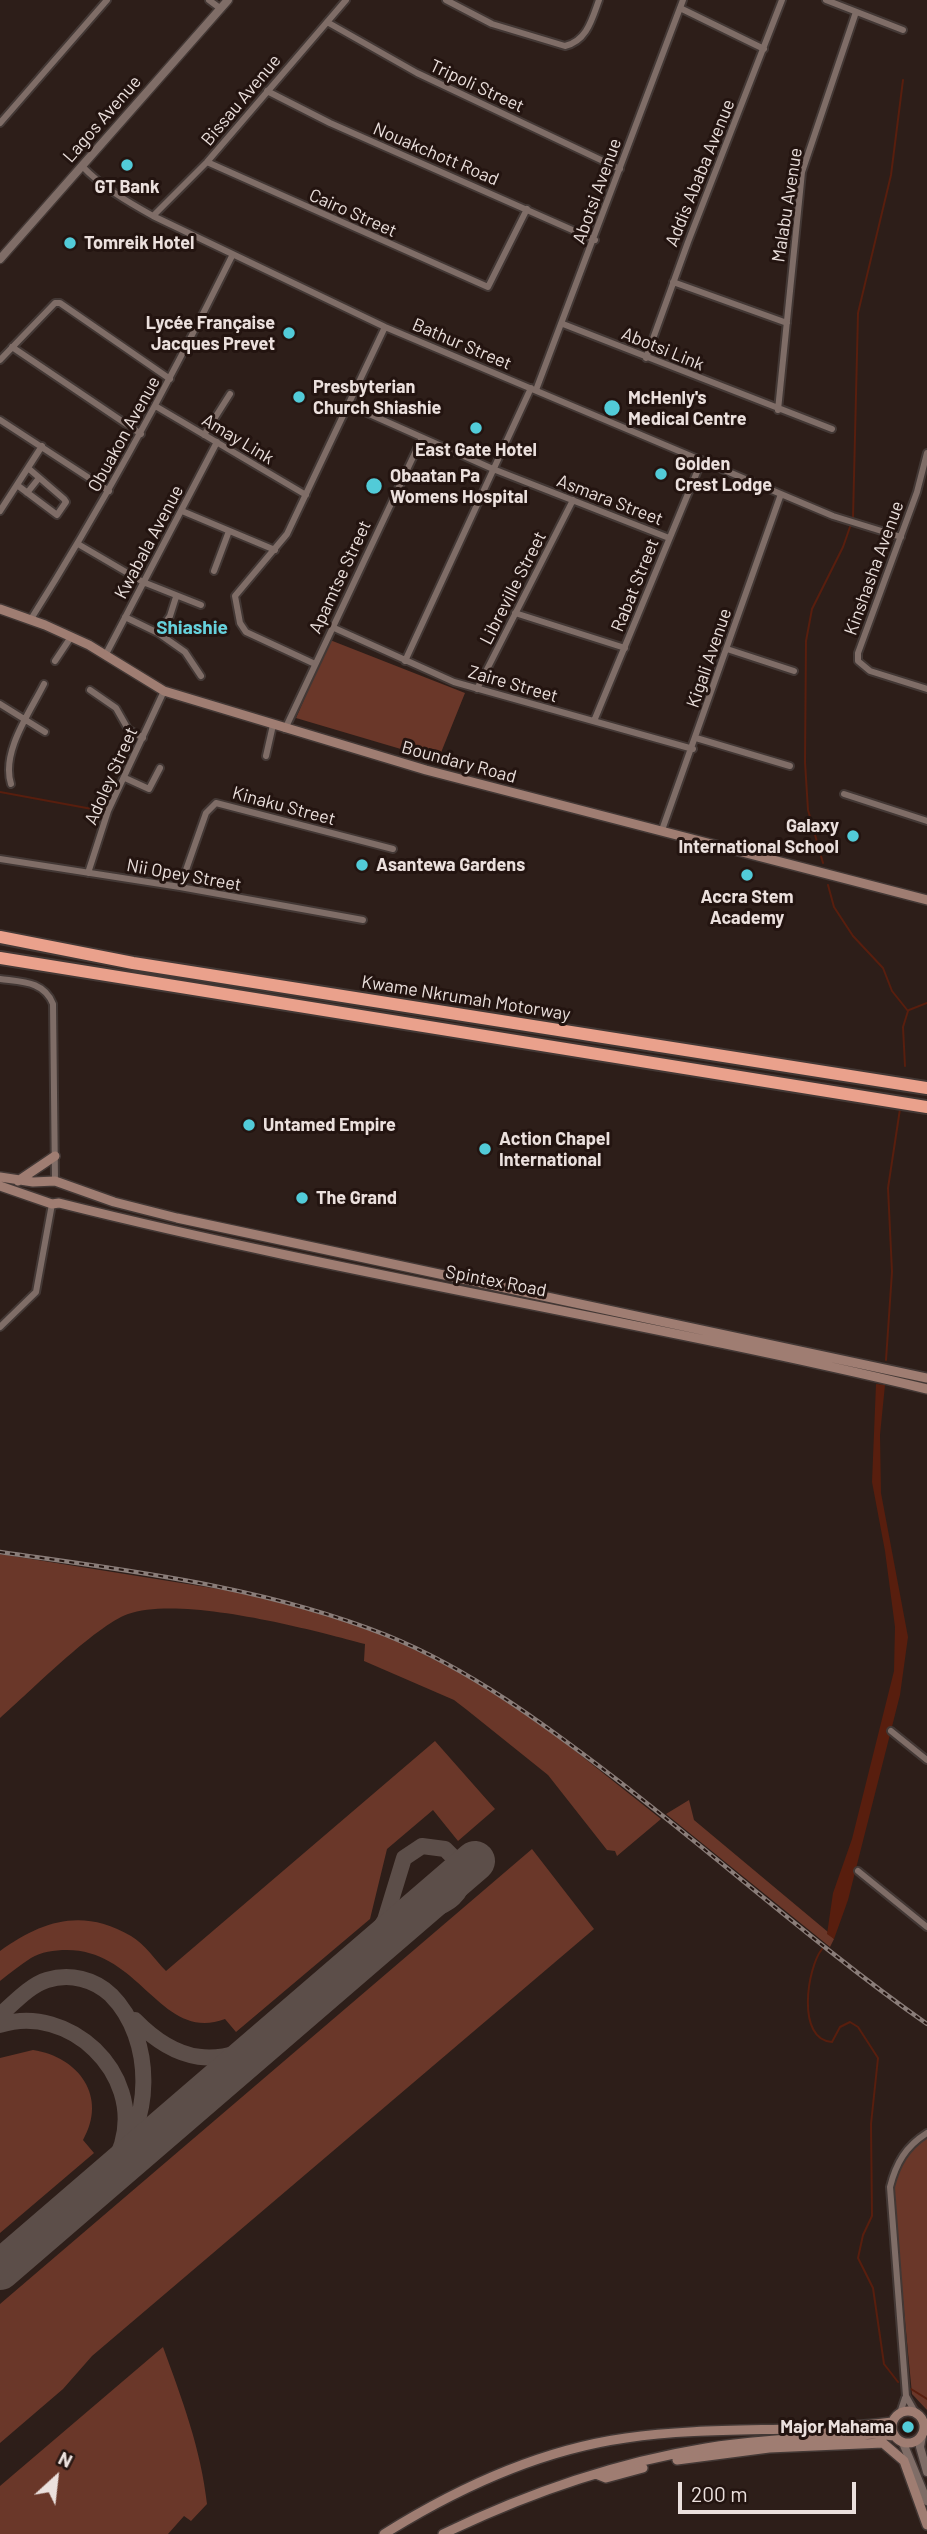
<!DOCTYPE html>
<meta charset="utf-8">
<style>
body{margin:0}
#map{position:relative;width:927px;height:2534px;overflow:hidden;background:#2d1e19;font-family:Barlow,sans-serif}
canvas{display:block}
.north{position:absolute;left:21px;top:2443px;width:70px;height:70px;-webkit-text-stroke:5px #231410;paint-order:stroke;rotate:27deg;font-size:19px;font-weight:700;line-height:28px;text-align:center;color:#ebe0dd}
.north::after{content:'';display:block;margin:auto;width:24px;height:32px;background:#ebe0dd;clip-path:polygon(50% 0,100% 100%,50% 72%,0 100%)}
.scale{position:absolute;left:678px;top:2482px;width:178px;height:32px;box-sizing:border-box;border:4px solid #ebe0dd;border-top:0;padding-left:9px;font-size:21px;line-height:24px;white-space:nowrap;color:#ebe0dd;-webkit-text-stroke:5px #231410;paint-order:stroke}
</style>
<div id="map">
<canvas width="927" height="2534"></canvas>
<div class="north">N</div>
<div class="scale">200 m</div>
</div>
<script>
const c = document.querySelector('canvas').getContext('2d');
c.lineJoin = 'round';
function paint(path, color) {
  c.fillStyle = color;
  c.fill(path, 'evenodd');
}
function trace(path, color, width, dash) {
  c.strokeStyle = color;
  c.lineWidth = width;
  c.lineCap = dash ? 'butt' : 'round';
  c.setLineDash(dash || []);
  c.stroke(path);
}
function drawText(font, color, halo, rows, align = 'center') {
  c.font = font + ' Barlow,sans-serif';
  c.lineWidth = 6;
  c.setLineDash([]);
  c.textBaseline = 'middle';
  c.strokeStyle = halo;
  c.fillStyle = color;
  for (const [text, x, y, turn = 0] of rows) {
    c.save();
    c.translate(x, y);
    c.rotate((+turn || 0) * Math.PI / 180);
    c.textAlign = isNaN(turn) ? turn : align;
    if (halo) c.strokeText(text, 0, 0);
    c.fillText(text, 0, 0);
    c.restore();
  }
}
const green = new Path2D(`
 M330,640L465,693L438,760L296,718Z
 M0,1554L275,1598L383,1634L480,1682L535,1719L661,1819L617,1856L615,1851L607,1850L548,1775L467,1710L454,1700L364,1661L365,1644C310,1629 181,1595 128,1614C95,1626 30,1692 0,1718Z
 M435,1741L495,1809L458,1841L433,1810L387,1849L370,1919L236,2032L225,2019C161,2043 141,1950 67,1950C54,1950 41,1952 31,1958C20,1965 10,1973 0,1981V1951C43,1920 83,1908 131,1936C145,1944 156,1961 166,1971Z
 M689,1800L694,1820L828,1932L834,1939L830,1947L666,1814Z
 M532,1849L594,1929L92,2356L63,2389L0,2443V2304Z
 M33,2050C79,2057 108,2097 83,2140L94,2153L0,2233V2058Z
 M927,2137V2410L912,2394L893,2196C896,2166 903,2155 927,2137Z
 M163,2347C182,2399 201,2449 207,2504L191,2521L184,2516L168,2534H0V2486Z`);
const water = new Path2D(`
 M876,1384L885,1385L880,1435L881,1493L908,1637L900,1695L848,1900L834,1939L827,1934L833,1893L852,1839L894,1671L895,1627L885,1551L872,1482Z`);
const stream = new Path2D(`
 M853,518L858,313L891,175L903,80
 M0,792L92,809
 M823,863L808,810L805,762L806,641L812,609L843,547L851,524
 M828,885L834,907L853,936L883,968L892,991L908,1011L903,1027L905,1066
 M909,1010L927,1003
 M886,1360L892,1272L888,1188L900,1109
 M822,1949C807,1968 796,2040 832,2042L840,2027L850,2022L858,2027L878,2058L871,2124L872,2216L863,2235L858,2258L873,2288L884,2364L898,2382
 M911,2389L927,2399`);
const taxiway = new Path2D(`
 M361,1959L385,1920L404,1858L422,1846L445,1849L463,1867C469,1906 430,1908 405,1922
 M0,2015C13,2004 30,1985 47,1980C70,1973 94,1979 111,1995C155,2039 154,2126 109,2170
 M135,2020C177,2063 218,2069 269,2038
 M0,2025C69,2003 143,2073 122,2144C116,2162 105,2176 93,2190`);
const runway = new Path2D(`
 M0,2270L475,1861`);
const minor = new Path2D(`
 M209,0L221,9
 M446,0L492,24L565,46C587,41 592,19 599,0
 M826,0L903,30
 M680,8L764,49
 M327,22L417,73L620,169
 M267,91L330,123L595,240
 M0,123L107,0
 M207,162L488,287L527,209
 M82,166C102,187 128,202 153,216L385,327L833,516L901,537
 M153,216L207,162L346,0
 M673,282L787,323
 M563,324L832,429
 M12,347L141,434
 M646,358L688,242L782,0
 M0,360L55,303H60L170,379
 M536,390L683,0
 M349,405L493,469L669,538
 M157,407L306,495
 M778,410L802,172L856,12
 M0,420L109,491
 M204,435L230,394
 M927,453L917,492L858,653V661L870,671L927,689
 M17,485L57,515L66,502L64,499L28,468
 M27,493L39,478
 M0,511L42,446
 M182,511L275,550
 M78,544L143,582L201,605
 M214,571L229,531
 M515,613L625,648
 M125,617L158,633L185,652L201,676
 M31,619C105,502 170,381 232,256
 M332,627L454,682L693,749
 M158,633L170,616L176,597
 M727,649L794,671
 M106,654L217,442
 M55,661L71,637
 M405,661L531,388
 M315,664L246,632L240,623L235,596L287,534L385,327
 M477,689L573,500
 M90,690L116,708L128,729L143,738
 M0,704L45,732
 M594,721L702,460
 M285,729L422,438
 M696,738L790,766
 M266,756L273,725
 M125,778L149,789L160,768
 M11,784C1,752 30,712 44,684
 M844,794L927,821
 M662,830L781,494
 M0,859L180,887L363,920
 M88,873L108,811L164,691
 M180,887L206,813L216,803L393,849
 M0,979C22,982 44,981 53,1004L55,1181
 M0,1327L36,1292L52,1204
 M891,1731L927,1760
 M858,1871L927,1927
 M915,2412L906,2396L890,2187C896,2163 906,2146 927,2133
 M900,2413L905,2398`);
const tertiary = new Path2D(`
 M0,259L228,0
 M922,2436L920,2447L927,2472
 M903,2443L927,2501`);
const secondary = new Path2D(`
 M0,609L45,625L89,645L164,691L426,770L927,900
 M0,1177L33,1182L55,1181L114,1202L177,1218L927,1378
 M18,1181L55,1156
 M0,1186L52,1204L59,1203C346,1275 639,1320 927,1389
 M892 2427a16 16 0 1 1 32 0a16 16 0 1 1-32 0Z
 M677,2460L769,2448L883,2443L904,2461L927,2525
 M596,2474L606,2478L643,2468
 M384,2534C456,2489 540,2450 626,2438C714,2425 804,2434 892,2422
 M443,2534C526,2494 614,2463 706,2448C761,2439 819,2438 876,2434L894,2436`);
const motorway = new Path2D(`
 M0,937L133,963L927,1088
 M0,958L927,1107`);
const rail = new Path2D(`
 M0,1552C130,1571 262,1586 386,1635C470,1669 544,1724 616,1779C720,1859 819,1948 927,2024`);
const markers = [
 [127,165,7,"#52cbd8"],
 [70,243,7,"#52cbd8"],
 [289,333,7,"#52cbd8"],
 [299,397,7,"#52cbd8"],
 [612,408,9,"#52cbd8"],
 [476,428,7,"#52cbd8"],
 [661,474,7,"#52cbd8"],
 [374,486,9,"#52cbd8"],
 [853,836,7,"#52cbd8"],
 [362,865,7,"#52cbd8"],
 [747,875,7,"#52cbd8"],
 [249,1125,7,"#52cbd8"],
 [485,1149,7,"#52cbd8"],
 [302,1198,7,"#52cbd8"],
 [908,2427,7,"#52cbd8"]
];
const streetNames = [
 ["Tripoli Street",477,86,25],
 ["Bissau Avenue",241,100,-50],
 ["Lagos Avenue",102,119,-49],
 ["Nouakchott Road",436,154,23],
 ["Addis Ababa Avenue",700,173,-68],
 ["Abotsi Avenue",597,191,-70],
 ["Malabu Avenue",787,205,-81],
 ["Cairo Street",353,213,24],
 ["Bathur Street",462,344,23],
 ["Abotsi Link",663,349,22],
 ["Obuakon Avenue",124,434,-61],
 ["Amay Link",238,439,31],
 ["Asmara Street",610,500,21],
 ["Kwabala Avenue",149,542,-62],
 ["Kinshasha Avenue",874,568,-70],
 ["Apamtse Street",340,577,-65],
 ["Rabat Street",635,585,-68],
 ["Libreville Street",513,588,-63],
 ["Kigali Avenue",709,658,-71],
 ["Zaire Street",513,684,16],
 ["Boundary Road",459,762,15],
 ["Adoley Street",111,776,-66],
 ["Kinaku Street",284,806,15],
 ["Nii Opey Street",184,875,10],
 ["Kwame Nkrumah Motorway",466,998,9],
 ["Spintex Road",496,1281,11]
];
const poiNames = [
 ["GT Bank",127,187,"center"],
 ["Tomreik Hotel",84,243],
 ["Lycée Française",275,323,"right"],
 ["Jacques Prevet",275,344,"right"],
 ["Presbyterian",313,387],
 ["Church Shiashie",313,408],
 ["McHenly's",628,398],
 ["Medical Centre",628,419],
 ["East Gate Hotel",476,450,"center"],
 ["Golden",675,464],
 ["Crest Lodge",675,485],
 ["Obaatan Pa",390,476],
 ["Womens Hospital",390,497],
 ["Galaxy",839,826,"right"],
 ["International School",839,847,"right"],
 ["Asantewa Gardens",376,865],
 ["Accra Stem",747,897,"center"],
 ["Academy",747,918,"center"],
 ["Untamed Empire",263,1125],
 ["Action Chapel",499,1139],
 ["International",499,1160],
 ["The Grand",316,1198],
 ["Major Mahama",894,2427,"right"]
];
const neighbourhoodNames = [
 ["Shiashie",192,628]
];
paint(green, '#6a3729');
paint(water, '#581e0e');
trace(stream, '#581e0e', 2);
trace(taxiway, '#5c4e49', 16);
trace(runway, '#5c4e49', 40);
trace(minor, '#433835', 10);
trace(tertiary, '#433835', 11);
trace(secondary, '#433835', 12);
trace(motorway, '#433835', 16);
trace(minor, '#7f6d67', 6);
trace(tertiary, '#7f6d67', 8);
trace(secondary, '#9f7d72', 9);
trace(motorway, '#eaa18c', 12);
trace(rail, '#8a7d79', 4.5);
trace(rail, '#231410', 2, [5]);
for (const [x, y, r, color] of markers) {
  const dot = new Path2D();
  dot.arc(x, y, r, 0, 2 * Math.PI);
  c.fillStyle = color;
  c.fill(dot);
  trace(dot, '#231410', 2.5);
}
drawText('18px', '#ebe0dd', '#231410', streetNames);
drawText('bold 18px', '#ebe0dd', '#231410', poiNames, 'left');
drawText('bold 19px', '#66d1dc', '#231410', neighbourhoodNames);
</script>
